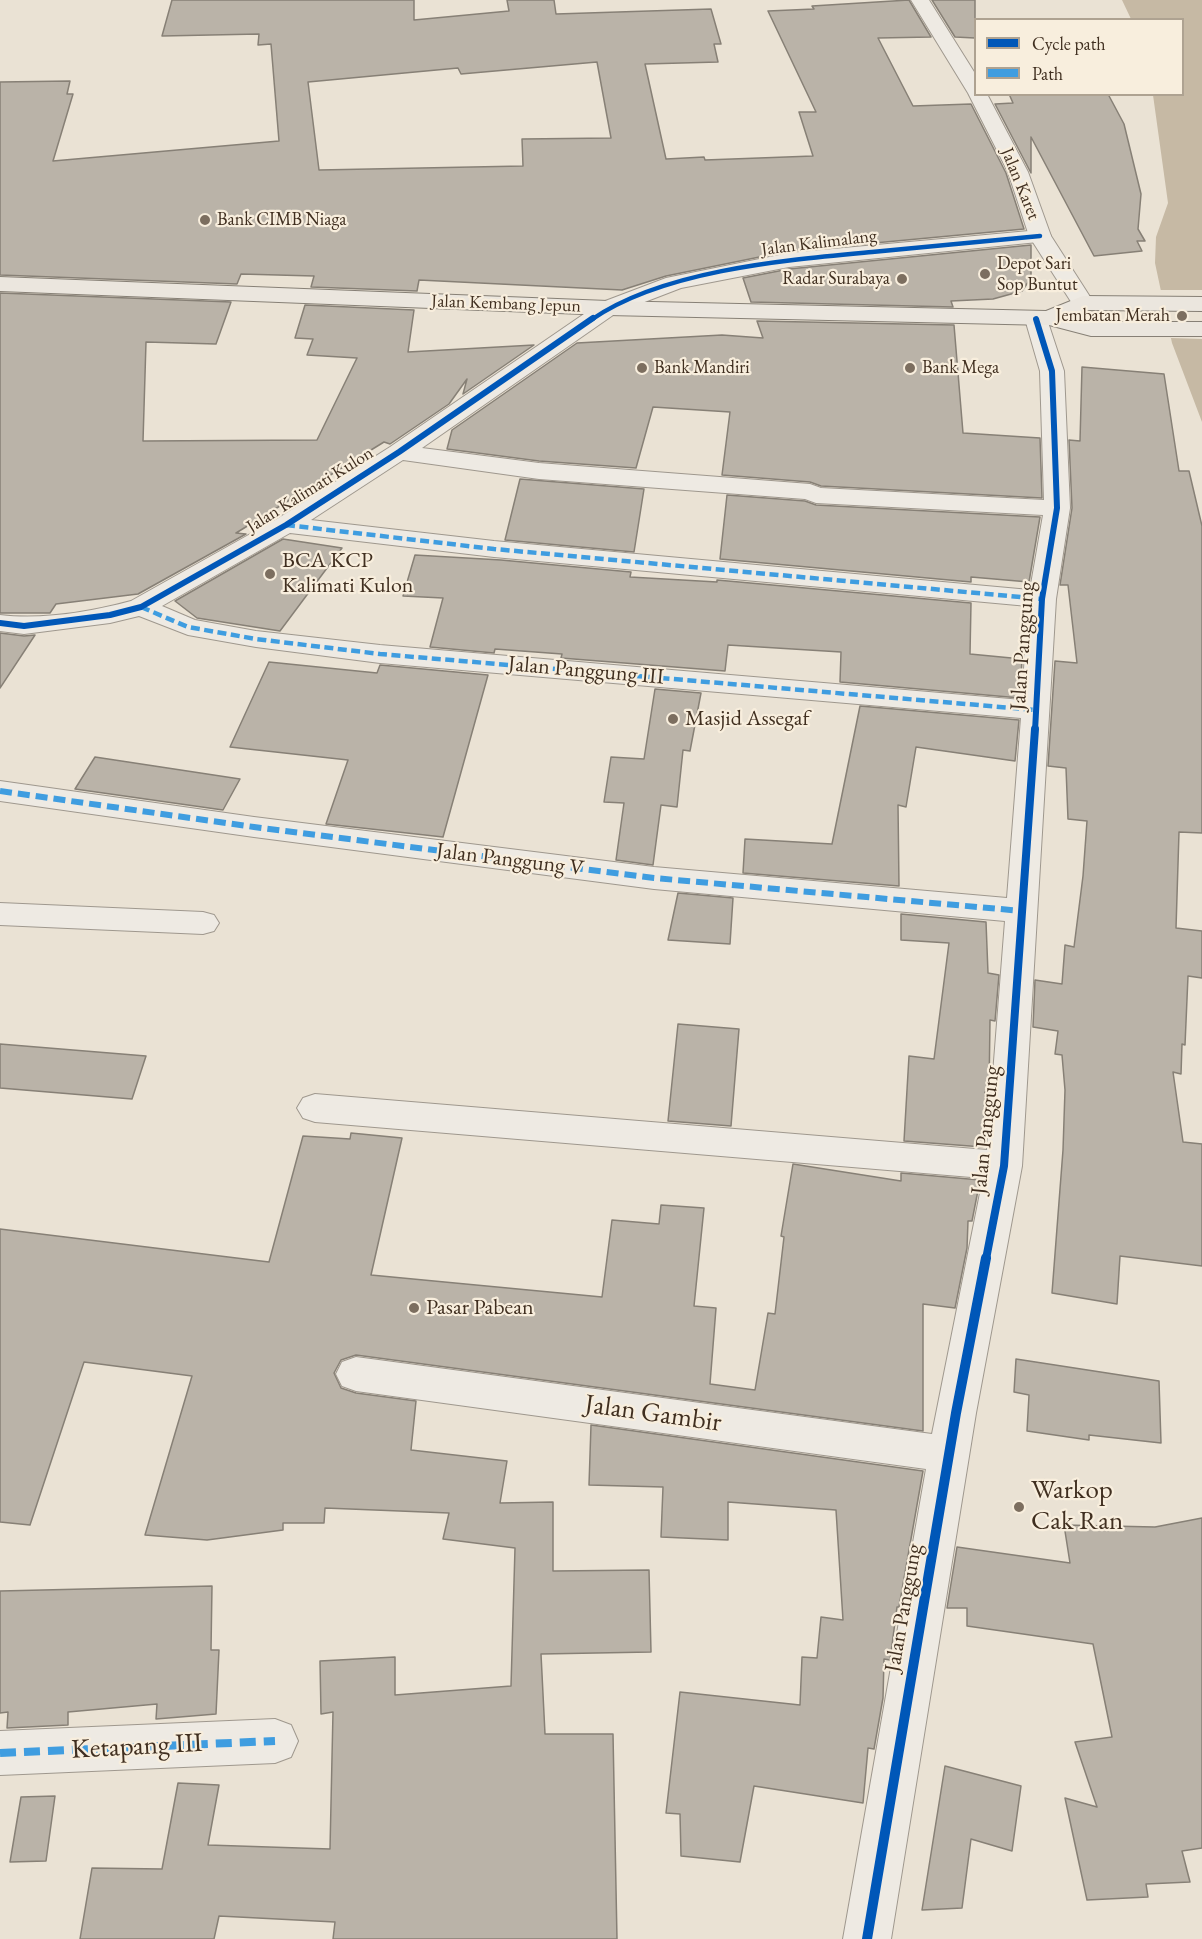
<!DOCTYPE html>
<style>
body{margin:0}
#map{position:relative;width:1202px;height:1939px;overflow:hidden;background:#eae2d4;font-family:"EB Garamond",serif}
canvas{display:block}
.legend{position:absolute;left:974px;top:18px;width:210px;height:78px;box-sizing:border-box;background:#f8eedd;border:2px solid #aea291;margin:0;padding:8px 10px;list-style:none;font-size:18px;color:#402f20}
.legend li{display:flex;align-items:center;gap:12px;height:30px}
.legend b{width:30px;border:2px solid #aea291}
</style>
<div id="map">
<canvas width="1202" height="1939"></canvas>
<ul class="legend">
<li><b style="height:8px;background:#0057b8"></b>Cycle path</li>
<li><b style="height:8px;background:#3f9de0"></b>Path</li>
</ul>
</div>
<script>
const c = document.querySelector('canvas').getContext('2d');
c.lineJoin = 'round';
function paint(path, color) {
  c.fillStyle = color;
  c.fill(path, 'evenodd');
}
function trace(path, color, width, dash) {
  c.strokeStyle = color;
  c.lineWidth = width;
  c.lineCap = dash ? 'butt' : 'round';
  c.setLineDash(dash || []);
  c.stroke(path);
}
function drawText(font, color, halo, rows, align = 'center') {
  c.font = font + ' "EB Garamond",serif';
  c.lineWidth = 4.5;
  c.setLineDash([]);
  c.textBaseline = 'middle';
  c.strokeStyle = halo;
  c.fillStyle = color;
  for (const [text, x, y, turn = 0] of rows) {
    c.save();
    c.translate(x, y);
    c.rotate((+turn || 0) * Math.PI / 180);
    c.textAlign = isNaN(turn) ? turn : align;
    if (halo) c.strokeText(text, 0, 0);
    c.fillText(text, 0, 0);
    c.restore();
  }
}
const water = new Path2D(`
 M1122,0H1202V422L1172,343L1155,263L1156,237L1168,203L1153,95L1182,94V20L1131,19Z`);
const pier = new Path2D(`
 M1157,290H1202V339L1171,338L1164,320Z`);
const building = new Path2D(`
 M172,0H414V20L509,11L507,0H554L556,14L711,9L721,44H714L718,62L645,64L666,159L704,157L705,160L813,156L799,112H816L768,11L814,9L812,6L909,0L931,37L878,38L913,106L971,104L1006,173L1024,229L789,251L666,276L622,290L419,280L417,291L311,287L314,276L241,274L237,284L0,275V82L70,81L67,94H73L53,161L279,141L271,44L258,45L259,34L162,36ZM597,62L611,138L522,139L523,166L319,170L308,82L458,68L461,74Z
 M932,0H975V38L955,37Z
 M1009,94H1108L1124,124L1141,194L1138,229L1145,241H1137L1142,251L1094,256L1031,137V173L995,104L1013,103Z
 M1031,245V278L1022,291L993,299L951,301L953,307L751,302L743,278L789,269Z
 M0,293L231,302L216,344L146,342L143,441L317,440L357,358L307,355L313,339L295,338L305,305L414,310L408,352L534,345L463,394L467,379L449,404L390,444L384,442L236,533L246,534L138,594L56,604L50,613H0Z
 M757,321L954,325L963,433L1040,438L1042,498L821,486L810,482L722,475L730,412L653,407L636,468L539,461L447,449L452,430L577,343L722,335L763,338Z
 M1082,367L1164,374L1179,471H1189L1202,526V833L1179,832L1176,928L1202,931V978L1188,976L1185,1045L1182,1044L1181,1074L1173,1072L1183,1142L1202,1144V1266L1120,1256L1117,1304L1052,1293L1063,1150L1065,1090L1062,1055L1055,1054L1058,1031L1033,1027L1035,980L1062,984L1065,945L1074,947L1083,876L1087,821L1068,819L1066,768L1048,766L1055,661L1077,663L1068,585H1060L1072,508L1069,440L1080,441Z
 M520,479L644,489L634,552L505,540Z
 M727,495L805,501L816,505L1040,517L1029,582L971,577V582L720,559Z
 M283,539L342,548L280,631L197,618L175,601Z
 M415,555L501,560L631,572L630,577L717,582V580L971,603L970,654L1022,659L1020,698L840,682L841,652L728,645L725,671L561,658L562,654L495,649L494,653L430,647L443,598L403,596Z
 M0,633L24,636L35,635L0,688Z
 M269,662L377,673L380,665L488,675L443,837L326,824L348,760L230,747Z
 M655,689L701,693L690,751L683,750L677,807L661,805L653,865L616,860L624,803L604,802L611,757L644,759Z
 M860,706L1019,720L1015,761L916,747L906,807L898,805L899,886L743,873L745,839L832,844Z
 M95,757L240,779L223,810L75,789Z
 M678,893L733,898L730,944L668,940Z
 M901,914L986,922L988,973L999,975L995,1021L990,1020L989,1092H985L983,1147L904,1141L909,1056L934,1059L949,943L901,940Z
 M678,1024L739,1029L731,1126L668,1121Z
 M0,1044L146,1056L132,1099L0,1088Z
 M351,1133L402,1138L371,1275L602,1297L612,1220L659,1224L661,1205L704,1208L694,1306L716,1308L710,1384L755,1390L768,1313L775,1314L784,1237L781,1236L793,1164L901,1181V1173L980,1180L972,1221H968L967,1248L955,1308L923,1304V1431L356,1355L341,1360L334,1373L341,1388L356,1393L416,1401L411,1450L507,1461L500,1503L553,1502V1571L649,1570L651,1652L541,1654L545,1734H613L617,1939H333L335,1922L219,1916L214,1939H80L92,1868L162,1869L178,1783L219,1785L208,1845L330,1849L333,1712L321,1714L320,1661L395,1657V1695L511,1686L515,1548L443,1539L449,1513L325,1508L324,1523H283V1530L207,1540L145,1535L192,1376L84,1362L30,1525L0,1522V1229L269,1262L303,1136L350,1139Z
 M1016,1359L1159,1381L1161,1443L1089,1435V1440L1027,1431L1029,1395L1014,1392Z
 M591,1425L923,1471L899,1607H897L890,1660L884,1659L883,1698L874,1749L868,1748L863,1803L754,1786L740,1862L681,1856L680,1814L666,1813L680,1692L800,1705L802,1657L817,1658L821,1617L843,1620L836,1510L728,1502V1540L661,1537L663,1487L589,1485Z
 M1202,1518V1848L1182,1851L1190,1882L1146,1884L1148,1897L1087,1900L1065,1798L1097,1807L1075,1742L1112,1737L1093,1644L967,1626V1608H947L957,1547L1070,1563L1064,1525L1155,1527Z
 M212,1586L211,1650H219L216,1714L156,1719L157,1704L68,1712V1725L7,1728L8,1712L0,1713V1591Z
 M945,1766L1021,1786L1012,1851L971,1839L962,1908L922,1910Z
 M55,1796L46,1861L10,1862L21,1797Z`);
const minor = new Path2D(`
 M1040,230L1048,231L1051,236L1048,241L789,267L681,288L616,313L422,448L539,463L810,484L821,488L1044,500L1040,371L1025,319L1028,314L1036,312L1044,314L1047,319L1064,371L1070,508L1056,599L1022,1166L976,1413L891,1939H843L926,1469L356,1391L342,1386L336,1374L342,1362L356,1357L932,1434L983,1178L315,1122L303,1118L297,1108L303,1098L315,1094L987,1150L1005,921L654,889L254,837L0,801V781L254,817L654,867L1007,898L1021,718L380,663L256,647L188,635L139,616L110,623L24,634L0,631V615C42,620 90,612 131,601L277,519L390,447L600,303L666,278L789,253ZM403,460L539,479L805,499L816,503L1043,515L1030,590L494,541L311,520ZM290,533L494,557L1028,606L1022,700L380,645L256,631L195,620L162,606Z
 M0,903L203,912L214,915L219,923L214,931L203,934L0,925Z
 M275,1719L291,1725L298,1741L291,1757L275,1763L0,1775V1731Z`);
const tertiary = new Path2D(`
 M911,0H929L976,75V94H987L1028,172L1051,236L1094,303L1091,308L1083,310L1075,308L1029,236L1008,172L968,93Z`);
const primary = new Path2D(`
 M0,277L608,301L1046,311L1083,296L1202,297V311L1086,310L1071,317L1091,322H1202V336H1091L1049,325L608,315L0,291Z`);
const quietFar2 = new Path2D(`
 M286,525L494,549L1042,599
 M141,607L188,627L256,639L380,654L1036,710`);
const quietFar1 = new Path2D(`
 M0,791L254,827L654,878L1022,911`);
const quiet = new Path2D(`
 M0,1753L275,1741`);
const cyclewayFar3 = new Path2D(`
 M591,320C663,270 786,260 872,252C928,247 984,241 1040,236`);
const cyclewayFar2 = new Path2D(`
 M0,623L24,626L110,615L141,607L286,525L399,452L593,318
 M1035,731L1042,599L1057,508L1052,371L1036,319`);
const cyclewayFar1 = new Path2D(`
 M986,1259L1004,1166L1035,729`);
const cycleway = new Path2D(`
 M867,1939L956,1413L986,1258`);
const markers = [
 [205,220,6,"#7c6e5f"],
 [985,274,6,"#7c6e5f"],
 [902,279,6,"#7c6e5f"],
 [1182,316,6,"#7c6e5f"],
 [642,368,6,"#7c6e5f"],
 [910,368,6,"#7c6e5f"],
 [270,574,6,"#7c6e5f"],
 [673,719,6,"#7c6e5f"],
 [414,1308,6,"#7c6e5f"],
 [1019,1507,6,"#7c6e5f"]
];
const farStreetnames = [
 ["Jalan Karet",1020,184,68],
 ["Jalan Kalimalang",819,243,-7],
 ["Jalan Kembang Jepun",506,304,2],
 ["Jalan Kalimati Kulon",310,490,-32]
];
const farPoinames = [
 ["Bank CIMB Niaga",217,220],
 ["Depot Sari",997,264],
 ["Sop Buntut",997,285],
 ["Radar Surabaya",890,279,"right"],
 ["Jembatan Merah",1170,316,"right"],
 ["Bank Mandiri",654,368],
 ["Bank Mega",922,368]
];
const poiNames = [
 ["BCA KCP",282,561],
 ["Kalimati Kulon",282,586],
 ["Masjid Assegaf",685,719],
 ["Pasar Pabean",426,1308]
];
const streetNames = [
 ["Jalan Panggung",1023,646,-86],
 ["Jalan Panggung III",586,671,5],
 ["Jalan Panggung V",510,860,7],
 ["Jalan Panggung",986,1130,-84],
 ["Jalan Panggung",904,1608,-80]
];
const nearStreetnames = [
 ["Jalan Gambir",653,1414,8],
 ["Ketapang III",137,1747,-3]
];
const nearPoinames = [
 ["Warkop",1031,1491],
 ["Cak Ran",1031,1522]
];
paint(water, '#c6b9a4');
paint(pier, '#eae2d4');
paint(building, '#bab3a8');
trace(building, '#878076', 1.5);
trace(minor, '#9f988e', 2);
trace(tertiary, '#9f988e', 2);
trace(primary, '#878076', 2);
paint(minor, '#eeeae3');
paint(tertiary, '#eeeae3');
paint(primary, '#ebe6de');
trace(quietFar2, '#3f9de0', 4.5, [9, 4.5]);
trace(quietFar1, '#3f9de0', 6, [12, 6]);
trace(quiet, '#3f9de0', 8, [16, 8]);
trace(cyclewayFar3, '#0057b8', 4.5);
trace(cyclewayFar2, '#0057b8', 6);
trace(cyclewayFar1, '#0057b8', 8);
trace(cycleway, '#0057b8', 10);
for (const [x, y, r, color] of markers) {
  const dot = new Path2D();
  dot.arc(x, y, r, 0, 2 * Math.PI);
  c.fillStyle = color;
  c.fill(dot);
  trace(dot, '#f8eedd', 2);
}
drawText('18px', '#402f20', '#f8eedd', farStreetnames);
drawText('18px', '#402f20', '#f8eedd', farPoinames, 'left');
drawText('22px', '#402f20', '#f8eedd', poiNames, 'left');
drawText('22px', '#402f20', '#f8eedd', streetNames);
drawText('27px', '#402f20', '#f8eedd', nearStreetnames);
drawText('27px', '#402f20', '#f8eedd', nearPoinames, 'left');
</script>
